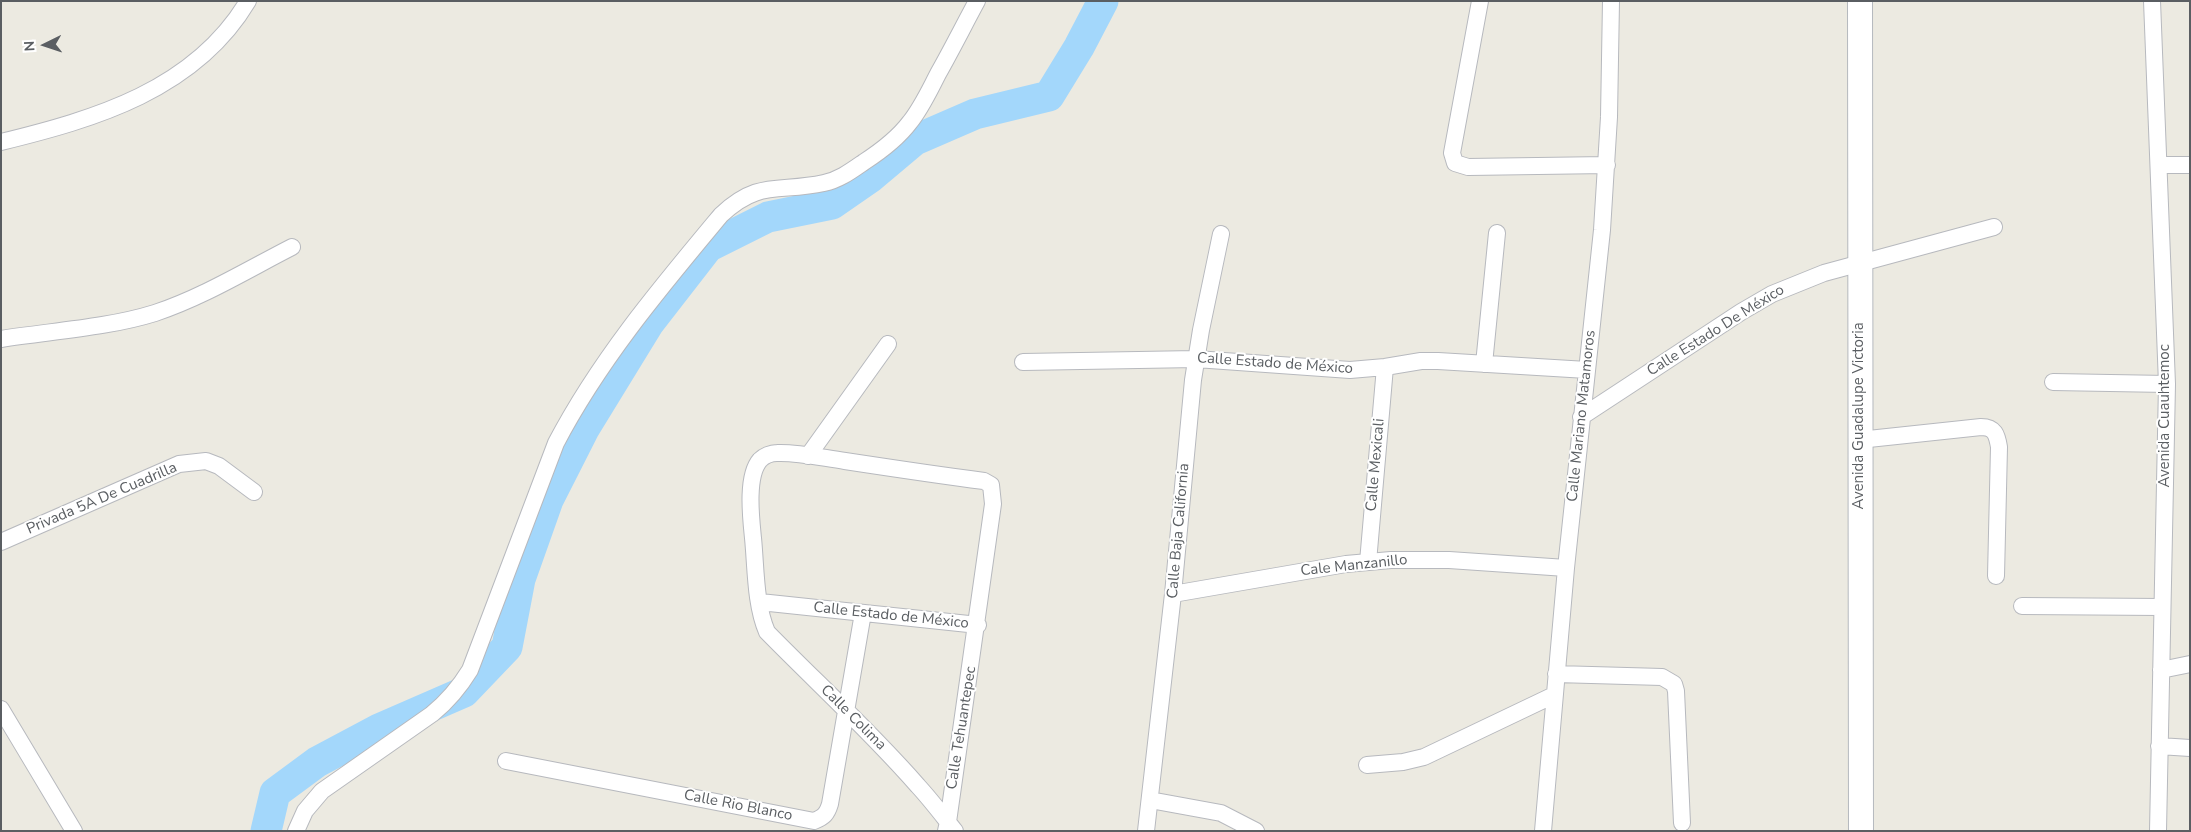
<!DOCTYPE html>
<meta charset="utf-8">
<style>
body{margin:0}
#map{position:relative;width:2191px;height:832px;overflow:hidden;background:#eceae1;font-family:"Nunito Sans",sans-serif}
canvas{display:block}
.frame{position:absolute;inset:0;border:2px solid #5a5e62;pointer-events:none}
.north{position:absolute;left:20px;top:20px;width:50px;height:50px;-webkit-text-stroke:4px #fff;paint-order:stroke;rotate:266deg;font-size:14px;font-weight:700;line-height:20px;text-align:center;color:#5a5e62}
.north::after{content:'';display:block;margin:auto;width:18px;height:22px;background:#5a5e62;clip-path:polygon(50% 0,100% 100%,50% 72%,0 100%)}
</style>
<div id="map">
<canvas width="2191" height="832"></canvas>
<div class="frame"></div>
<div class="north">N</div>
</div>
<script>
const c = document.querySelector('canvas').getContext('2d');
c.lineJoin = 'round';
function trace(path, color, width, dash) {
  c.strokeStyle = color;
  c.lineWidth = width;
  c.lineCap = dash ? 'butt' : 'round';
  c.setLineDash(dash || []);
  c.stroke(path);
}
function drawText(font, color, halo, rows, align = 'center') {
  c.font = font + ' "Nunito Sans",sans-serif';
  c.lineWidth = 4;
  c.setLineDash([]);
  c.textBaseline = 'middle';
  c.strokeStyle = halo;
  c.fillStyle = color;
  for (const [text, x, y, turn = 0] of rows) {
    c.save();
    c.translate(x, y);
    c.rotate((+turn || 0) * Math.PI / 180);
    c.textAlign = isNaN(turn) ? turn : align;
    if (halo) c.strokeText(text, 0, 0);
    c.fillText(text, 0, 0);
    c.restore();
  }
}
const river = new Path2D(`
 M266,831L275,793L317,762L379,729L464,692L507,647L520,579L548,500L584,429L649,323L708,247L768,217L832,204L871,177L915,140L975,114L1049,96L1079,47L1103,1`);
const minor = new Path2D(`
 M1480,1L1452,153L1455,163L1468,167L1607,165
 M2152,1L2167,384L2158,831
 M1,142C95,119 195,90 248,1
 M2159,165H2190
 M1,339C51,331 107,328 155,313C203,297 247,270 292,247
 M1023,362L1196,359L1350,370L1385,367L1421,361H1438L1587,370
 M1484,364L1497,233
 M2053,382L2167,384
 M1581,417L1741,312L1772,294L1824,273L1994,227
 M1859,440L1981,427C1995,427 1997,435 1999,447L1996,576
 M808,456L888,344
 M1,542L179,464L206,461L219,466L254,492
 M1368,562L1385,367
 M1173,594L1346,564L1391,560H1449L1566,568
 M760,602L978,625
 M2022,606L2162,607
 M2161,670L2190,664
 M1556,674L1662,677L1674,684L1676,691L1682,823
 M1,709L74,831
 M2159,746L2190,748
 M506,761L814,821C824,817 827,814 830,804L863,613
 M1367,765L1403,762L1424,757L1554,695
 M1150,800L1221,813L1256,831
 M296,831L305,811L322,791L432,714C448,701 459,688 470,670L556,443C600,359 661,287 721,215C759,179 779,193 824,183C839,180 851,171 864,162C881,151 898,138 910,122C922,107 930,89 939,72C952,49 964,25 977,1
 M946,831L948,822L993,504L991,485L984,481C937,475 891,468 845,461C823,458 798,452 777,453C771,453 764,456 760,460C746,476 751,518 753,538C756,568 755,604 767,632C817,683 871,732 918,786C931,800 943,816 955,831
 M1146,831L1173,594L1193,380L1201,330L1221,234
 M1543,831L1566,568L1602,230L1609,117L1611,1`);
const secondary = new Path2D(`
 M1860,1L1861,831`);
const streetNames = [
 ["Calle Estado De México",1716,331,-32],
 ["Calle Estado de México",1275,364,4],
 ["Calle Mariano Matamoros",1582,416,-84],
 ["Avenida Guadalupe Victoria",1859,416,-90],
 ["Avenida Cuauhtemoc",2165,416,-90],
 ["Calle Mexicali",1376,465,-85],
 ["Privada 5A De Cuadrilla",102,499,-23],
 ["Calle Baja California",1179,531,-85],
 ["Cale Manzanillo",1354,566,-6],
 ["Calle Estado de México",891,616,6],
 ["Calle Colima",853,718,45],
 ["Calle Tehuantepec",962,728,-81],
 ["Calle Rio Blanco",738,806,11]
];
trace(river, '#a3d7fb', 31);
trace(minor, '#b7b9be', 18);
trace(secondary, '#b5b9be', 26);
trace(minor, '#fff', 16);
trace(secondary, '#fff', 24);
drawText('15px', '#5a5e62', '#fff', streetNames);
</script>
